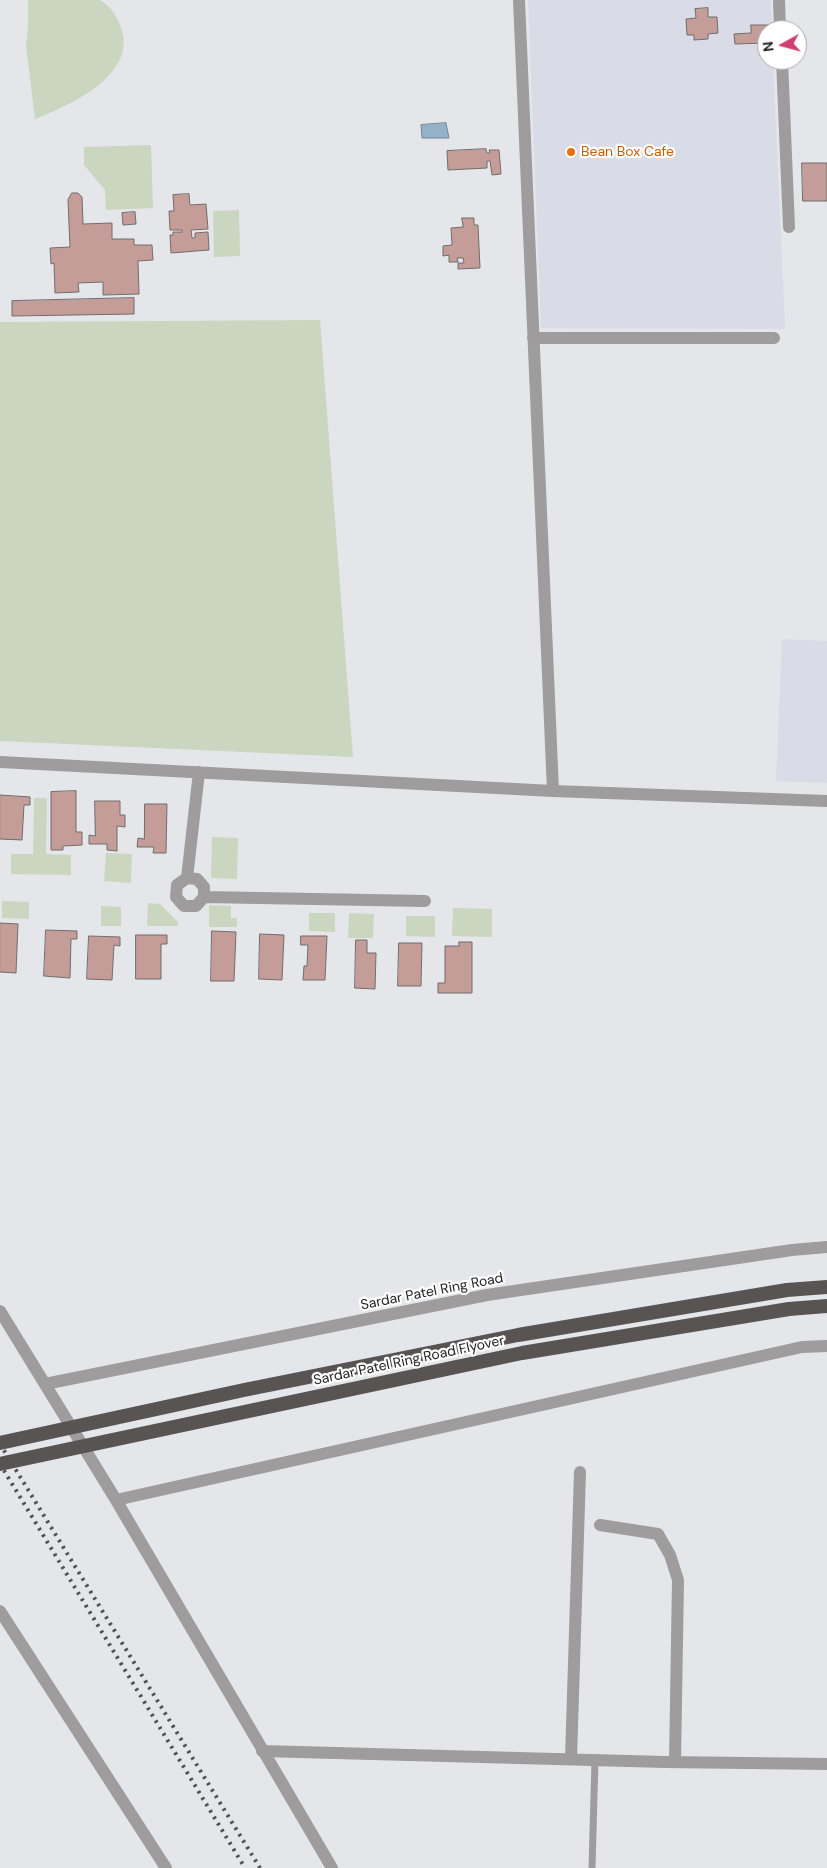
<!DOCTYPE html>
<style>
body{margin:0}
#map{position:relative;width:827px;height:1868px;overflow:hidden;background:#e5e6e9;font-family:"DM Sans",sans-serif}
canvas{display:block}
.north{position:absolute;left:757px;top:20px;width:50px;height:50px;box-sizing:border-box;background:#fff;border:1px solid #a7a7a7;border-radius:50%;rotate:263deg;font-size:14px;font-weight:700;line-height:20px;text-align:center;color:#232324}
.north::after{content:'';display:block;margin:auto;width:18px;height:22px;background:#cc3f6e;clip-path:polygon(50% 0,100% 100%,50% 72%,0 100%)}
</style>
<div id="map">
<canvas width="827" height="1868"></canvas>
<div class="north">N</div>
</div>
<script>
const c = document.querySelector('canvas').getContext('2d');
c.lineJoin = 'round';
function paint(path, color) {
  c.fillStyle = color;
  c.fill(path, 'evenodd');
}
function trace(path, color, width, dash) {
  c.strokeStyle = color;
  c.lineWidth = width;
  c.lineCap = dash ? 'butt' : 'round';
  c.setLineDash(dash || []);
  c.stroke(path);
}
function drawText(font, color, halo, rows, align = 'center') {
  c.font = font + ' "DM Sans",sans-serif';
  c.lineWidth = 4.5;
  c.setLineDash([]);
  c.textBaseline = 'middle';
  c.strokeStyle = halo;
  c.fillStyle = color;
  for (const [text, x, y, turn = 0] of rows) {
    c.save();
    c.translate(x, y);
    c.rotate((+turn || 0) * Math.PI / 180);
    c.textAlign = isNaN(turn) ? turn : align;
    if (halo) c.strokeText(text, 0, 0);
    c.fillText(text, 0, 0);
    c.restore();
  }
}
const built = new Path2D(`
 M528,0H771L772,30H767V60H773L785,329L541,328Z
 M782,639L827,641V783L776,781Z`);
const green = new Path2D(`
 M28,0H100C112,7 118,18 122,31C135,76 69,106 35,119L26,45L28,27Z
 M151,145L153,208L106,210L105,190L84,165V147Z
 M239,210L240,256L214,257L213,211Z
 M320,320L353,757L0,741V322Z
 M34,798H47L46,854L71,855V875L11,874V854H33Z
 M212,837L238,838L237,879L211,878Z
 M106,853L132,854L131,883L104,881Z
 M2,901L29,902V919L2,918Z
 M148,903L160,904L178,922V926H147Z
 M209,905L231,906V918H237V927H209Z
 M101,906L121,907V926H101Z
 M453,908L492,909V937L452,936Z
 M309,913H335V932L309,931Z
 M349,913L374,914L373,938H348Z
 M406,916H435V937L406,936Z`);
const water = new Path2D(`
 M446,123L449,138H422L421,125Z`);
const building = new Path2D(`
 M708,8V17H717L718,33L708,34V39L694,40V35H687L686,19L696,18L695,9Z
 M751,25H773L774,30H767V43L735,44L734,34L751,33Z
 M486,149L487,153H490L489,150H499L501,174L492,175L490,161H487V168L448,170L447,151Z
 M802,163H827V201H803Z
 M72,193H78L82,197L83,224L112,223V239H134V245H152L153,260L138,261L139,294L103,295V282L78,283L79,292L55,293L54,263L51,264L50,248L70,247L68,200Z
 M189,194L190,205L206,204L208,229L191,230L192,238H195V233L208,232L209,250L171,253L170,235H173V232H182V230H170L169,211H174L173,195Z
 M135,212L136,224L123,225L122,213Z
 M462,218H474V225H478L480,268L458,269V263H464L463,258H457L458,262H449V255L443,256V246L452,245L451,228L463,227Z
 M134,298V314L12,316V301Z
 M76,791V832H82V845L63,846V850H51V792Z
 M0,795L30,797V805H24L22,840L0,839Z
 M95,801H120V815H125V827L117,826V851L107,850V844H89V835L95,836Z
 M145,804H167L166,853H153L154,847H137L138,838L144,839Z
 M0,923L18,924L16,973L0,972Z
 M46,930L77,931V939H71L70,978L44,976Z
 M212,931L236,932L234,981H211Z
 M260,934L284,935L282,980L259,979Z
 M136,935H167V944H161V979H136Z
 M89,936L120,937V946L114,945L112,980L87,979Z
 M301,936H327L325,980H303L304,966H307L308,945H301Z
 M356,940H367V953H376L375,989L355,988Z
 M459,942H472V993H438V983H445V946H459Z
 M399,943H422L421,986H398Z`);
const service = new Path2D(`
 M592,1868L595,1760`);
const minor = new Path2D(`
 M519,0L553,791
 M779,0L780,30
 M782,60L789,227
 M533,338H774
 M0,762L553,791L827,801
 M187,878L197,879L204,887V897L196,906H184L176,897L177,885L187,878L199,772
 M204,897L425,901
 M600,1525L658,1534L670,1555L678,1580L675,1762
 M262,1751L665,1762L827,1764
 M571,1759L580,1472`);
const tertiary = new Path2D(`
 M0,1311L116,1500L332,1868
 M45,1384L487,1295L792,1250L827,1247
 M116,1500L802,1347L827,1346
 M0,1611L166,1868`);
const trunk = new Path2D(`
 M0,1443L244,1390L518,1335L787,1290L827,1287
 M0,1464L522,1353L789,1309L827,1306`);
const rail = new Path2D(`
 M0,1444L260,1868
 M0,1464L245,1868`);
const markers = [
 [571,152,5,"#e8710a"]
];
const foodNames = [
 ["Bean Box Cafe",581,152]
];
const streetNames = [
 ["Sardar Patel Ring Road",432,1292,-11],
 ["Sardar Patel Ring Road Flyover",409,1361,-12]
];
paint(built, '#d9dbe6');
paint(green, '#cbd6c0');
paint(water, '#94b1ca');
trace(water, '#728698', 1);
paint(building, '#c49c98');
trace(building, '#716d6d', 1);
trace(service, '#9e9c9c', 7);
trace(minor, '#9e9c9c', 12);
trace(tertiary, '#9e9c9c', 12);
trace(trunk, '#585454', 14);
trace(rail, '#525253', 4, [2.5, 5]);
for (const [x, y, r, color] of markers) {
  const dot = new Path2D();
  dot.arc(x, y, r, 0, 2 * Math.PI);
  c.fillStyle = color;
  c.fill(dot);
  trace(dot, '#fff', 2);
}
drawText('14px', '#c56008', '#fff', foodNames, 'left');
drawText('14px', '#232324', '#fff', streetNames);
</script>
